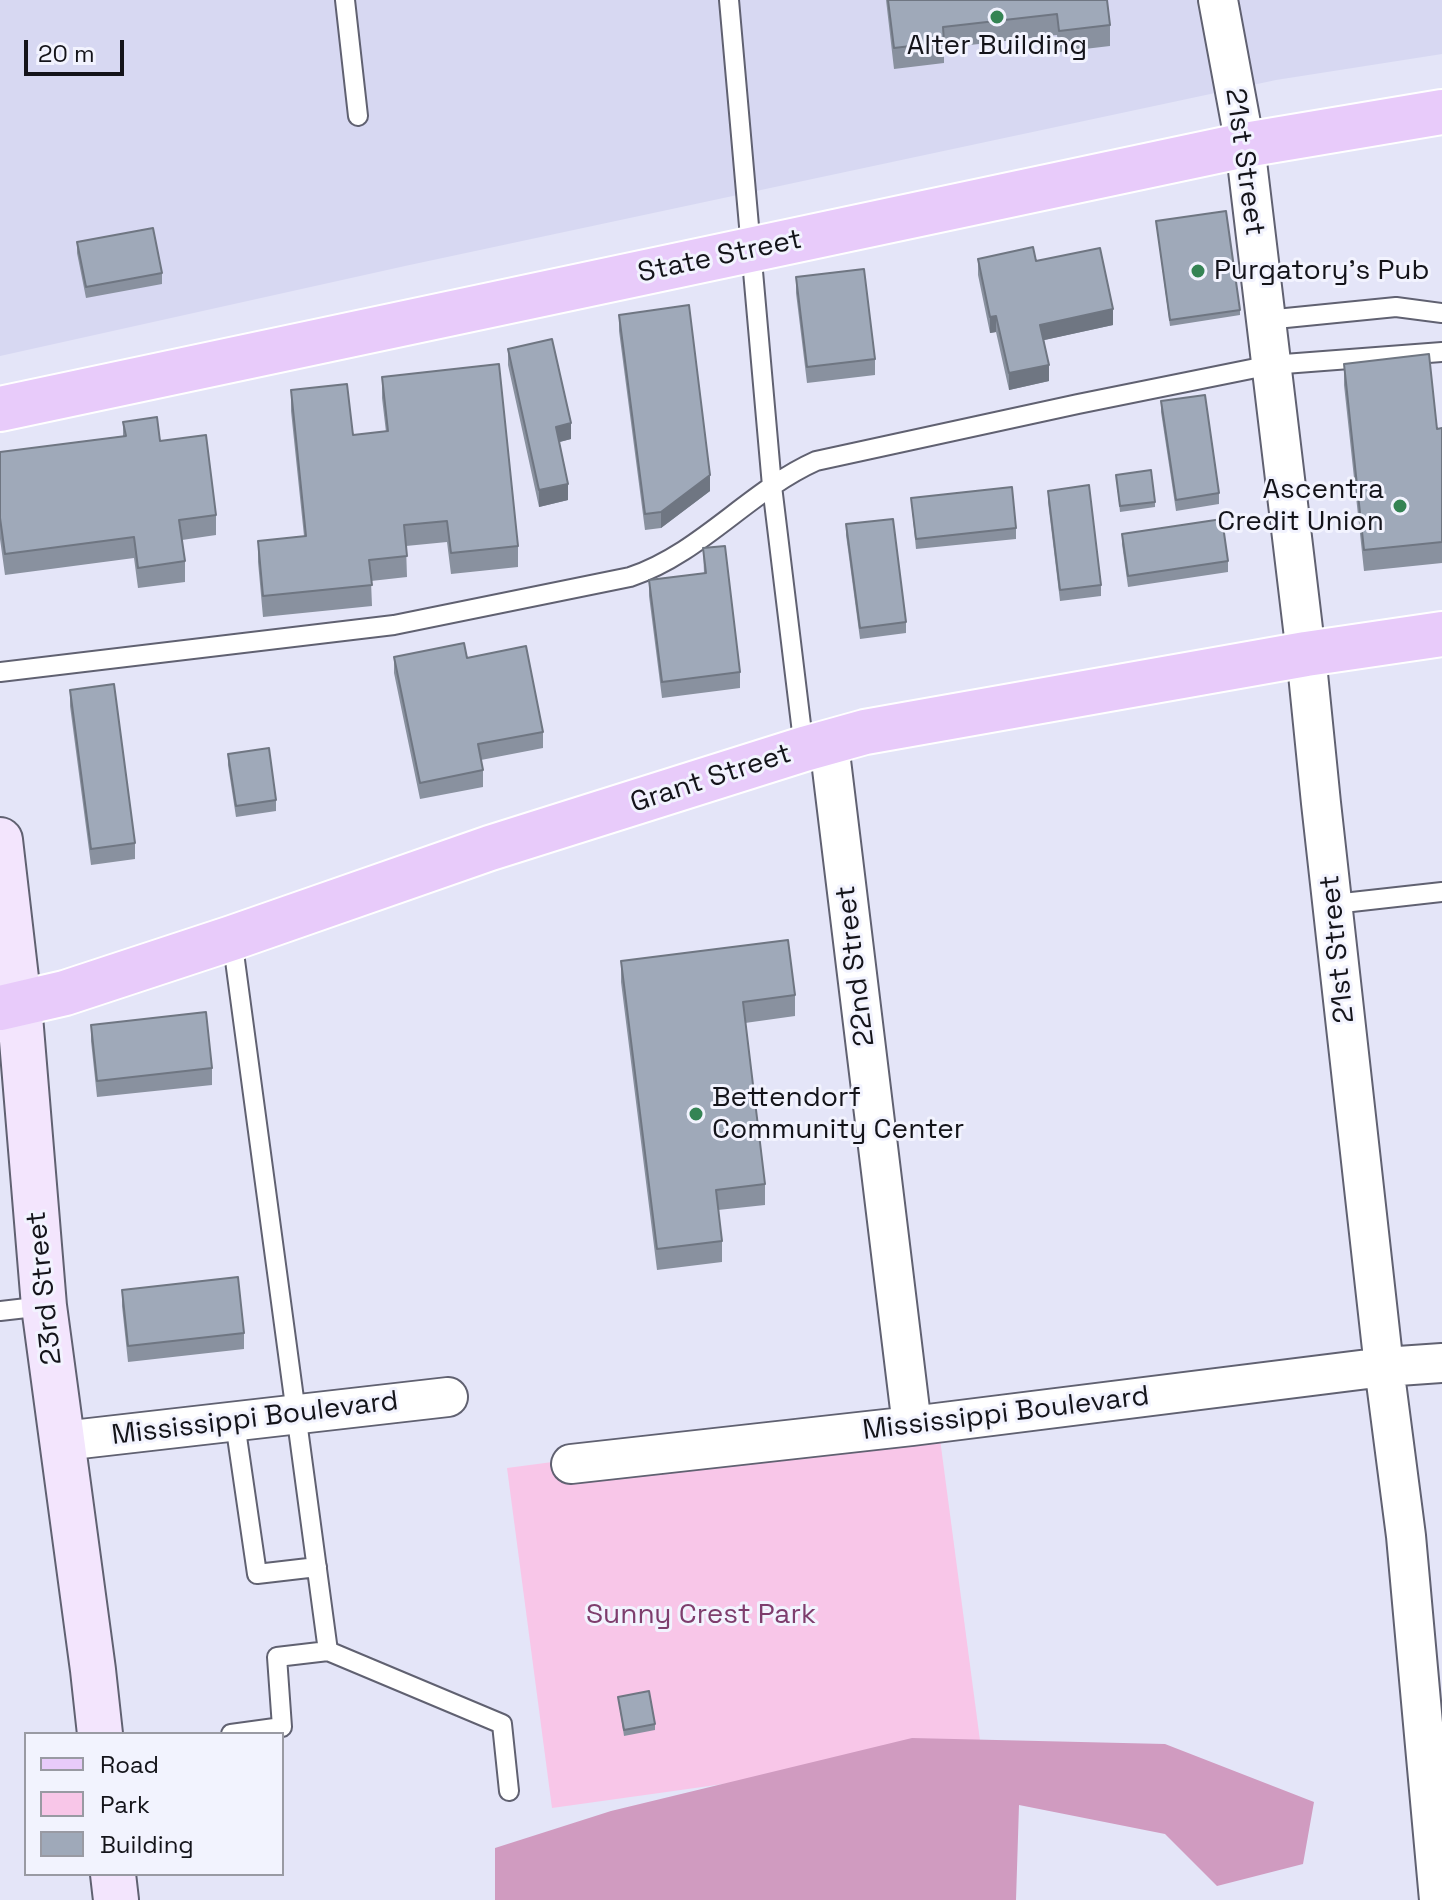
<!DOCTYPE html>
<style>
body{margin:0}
#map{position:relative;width:1442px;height:1900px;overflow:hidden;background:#e4e5f8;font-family:"Space Grotesk",sans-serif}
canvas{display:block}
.legend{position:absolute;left:24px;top:1732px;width:260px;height:144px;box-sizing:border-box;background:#f2f3fe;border:2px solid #999aa3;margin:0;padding:10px 14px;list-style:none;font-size:24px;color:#14141a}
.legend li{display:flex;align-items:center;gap:16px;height:40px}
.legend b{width:40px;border:2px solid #999aa3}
.scale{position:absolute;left:24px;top:40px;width:100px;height:36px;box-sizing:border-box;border:4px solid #14141a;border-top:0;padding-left:10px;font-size:24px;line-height:28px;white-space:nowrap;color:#14141a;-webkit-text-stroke:6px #f2f3fe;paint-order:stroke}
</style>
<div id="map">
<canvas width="1442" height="1900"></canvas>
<ul class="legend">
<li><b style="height:10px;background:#e8cbfa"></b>Road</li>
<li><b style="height:22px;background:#f8c6e8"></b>Park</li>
<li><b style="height:22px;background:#9fa9b9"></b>Building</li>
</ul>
<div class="scale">20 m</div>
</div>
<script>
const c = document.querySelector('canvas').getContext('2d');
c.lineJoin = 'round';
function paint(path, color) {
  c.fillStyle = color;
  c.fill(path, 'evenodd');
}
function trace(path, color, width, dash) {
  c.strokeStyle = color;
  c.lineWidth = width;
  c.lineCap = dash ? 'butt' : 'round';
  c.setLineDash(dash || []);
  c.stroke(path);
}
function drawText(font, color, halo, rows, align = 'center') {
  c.font = font + ' "Space Grotesk",sans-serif';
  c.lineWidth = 6;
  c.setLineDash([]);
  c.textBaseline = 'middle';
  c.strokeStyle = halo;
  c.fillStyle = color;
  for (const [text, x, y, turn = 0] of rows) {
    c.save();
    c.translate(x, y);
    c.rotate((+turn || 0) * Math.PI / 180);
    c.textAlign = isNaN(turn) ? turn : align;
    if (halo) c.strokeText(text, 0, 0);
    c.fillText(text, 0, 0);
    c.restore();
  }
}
const built = new Path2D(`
 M0,0H1442V54L1276,80L405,266L0,356Z`);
const green = new Path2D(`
 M885,1418L940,1439L981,1748L552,1808L507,1468Z`);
const forest = new Path2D(`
 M912,1738L1165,1744L1314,1802L1303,1864L1217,1886L1165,1834L1019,1805L1016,1900H495V1848L611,1811Z`);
const lane = new Path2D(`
 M345,0L358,116
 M729,0L772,486L804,749
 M1266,320L1396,307L1442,313
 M0,672L394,625L630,577C700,554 749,491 816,461L1078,404L1271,365L1442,352
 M1334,904L1442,892
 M0,1311L44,1306
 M235,1423L257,1574L317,1567
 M328,1651L502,1724L509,1791
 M231,1734L282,1727L277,1657L328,1651L232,938`);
const street = new Path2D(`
 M1218,0L1245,145L1306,654L1321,803L1384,1367L1406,1536L1439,1900
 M829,744L912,1426
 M63,1441L448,1397
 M571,1464L912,1426L1384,1367L1442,1363`);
const secondary = new Path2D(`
 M0,840L19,1004L44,1306L93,1670L100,1734
 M113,1874L116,1900`);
const primary = new Path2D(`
 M0,409L1245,145L1442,112
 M0,1008L65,993L232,938L490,848L804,749L865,732L1306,654L1442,634`);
const wall = new Path2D(`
 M886,0H1107L1110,25V46L1059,52L1057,35L944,48V63L894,69Z
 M1156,221L1240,310V315L1170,326Z
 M77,242L162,273V284L86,298L77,253Z
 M978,259L1036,261L1113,325L1044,340L1049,381L1009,390L996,332L990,333L978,275Z
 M796,277L875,359V375L807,383L796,293Z
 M619,315L710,491L661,528L645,530L619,331Z
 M508,349L571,439L559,442L568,500L539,507L508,365Z
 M1344,364L1437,429L1442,428V563L1364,571L1344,385Z
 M382,377L518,546V567L451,574L447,542L406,546L407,577L371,581L372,606L263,617L258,562V541L304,536L291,411V390L353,435L386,432L382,398Z
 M1161,401L1219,493V504L1176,511L1161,412Z
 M123,422L160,441L216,515V535L182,540L185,561V582L138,588L134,558L5,575L0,539V452L123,436Z
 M1116,475L1155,502V507L1120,512Z
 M1048,491L1101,585V596L1060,601L1048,502Z
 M911,498L1016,528V539L916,549Z
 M846,524L906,622V633L860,639L846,535Z
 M1122,534L1228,561V572L1128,587L1122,544Z
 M703,548L740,672V688L662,698L649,596V580L704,573Z
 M394,657L467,658L543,732V748L481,760L483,770V787L420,799L394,673Z
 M70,690L135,843V859L91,865L70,706Z
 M228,754L276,800V811L236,817L228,765Z
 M621,961L795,995V1016L745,1023L765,1184V1205L718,1210L722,1241V1262L657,1270L621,982Z
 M91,1025L212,1068V1085L97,1097L91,1041Z
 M122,1290L244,1333V1349L128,1362L122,1306Z
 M618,1697L655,1724V1730L624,1736Z`);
const shadedWall = new Path2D(`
 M1113,309V325L1040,341V325Z
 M996,316V332L990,333V317Z
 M1049,365V381L1009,390V373Z
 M571,423V439L556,443V427Z
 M710,475V491L661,528V512Z
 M568,484V500L539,507V490Z`);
const building = new Path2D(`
 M888,0H1107L1110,25L1059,31L1057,14L943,27L944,42L894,48Z
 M1226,211L1240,310L1170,320L1156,221Z
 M153,228L162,273L86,287L77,242Z
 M1033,247L1036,261L1100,248L1113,309L1040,325L1049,365L1009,373L996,316L990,317L978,259Z
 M864,269L875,359L807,367L796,277Z
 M689,305L710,475L661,512L645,514L619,315Z
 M552,339L571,423L556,427L568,484L539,490L508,349Z
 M1429,354L1437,429L1442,428V542L1364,550L1344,364Z
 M499,364L518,546L451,553L447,521L404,525L407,556L369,560L372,585L263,596L258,541L306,536L291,390L347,384L353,435L388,431L382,377Z
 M1205,395L1219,493L1176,500L1161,401Z
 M157,417L160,441L206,435L216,515L179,520L185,561L138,568L134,537L5,554L0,518V452L126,436L123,422Z
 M1151,470L1155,502L1120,506L1116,475Z
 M1089,485L1101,585L1060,590L1048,491Z
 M1012,487L1016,528L916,539L911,498Z
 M893,519L906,622L860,628L846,524Z
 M1222,519L1228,561L1128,576L1122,534Z
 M725,546L740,672L662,682L649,580L706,573L703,548Z
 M464,643L467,658L526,646L543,732L478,744L483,770L420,783L394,657Z
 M114,684L135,843L91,849L70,690Z
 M269,748L276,800L236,806L228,754Z
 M788,940L795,995L743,1002L765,1184L716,1190L722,1241L657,1249L621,961Z
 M206,1012L212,1068L97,1081L91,1025Z
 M238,1277L244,1333L128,1346L122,1290Z
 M649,1691L655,1724L624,1730L618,1697Z`);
const markers = [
 [997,17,8,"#358454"],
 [1198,271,8,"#358454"],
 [1400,506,8,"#358454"],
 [696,1114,8,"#358454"]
];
const poiNames = [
 ["Alter Building",997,46,"center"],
 ["Purgatory's Pub",1214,271],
 ["Ascentra",1384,490,"right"],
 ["Credit Union",1384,522,"right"],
 ["Bettendorf",712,1098],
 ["Community Center",712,1130]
];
const streetNames = [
 ["21st Street",1244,162,82],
 ["State Street",720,257,-12],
 ["Grant Street",711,779,-18],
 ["21st Street",1338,949,-96],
 ["22nd Street",856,966,-97],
 ["23rd Street",45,1288,-96],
 ["Mississippi Boulevard",1006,1414,-7],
 ["Mississippi Boulevard",255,1419,-7]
];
const parkNames = [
 ["Sunny Crest Park",701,1615]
];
paint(built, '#d7d8f2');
paint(green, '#f8c6e8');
paint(forest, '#d09bc0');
trace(lane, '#606171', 22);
trace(street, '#606171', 42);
trace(secondary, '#606171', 48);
trace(primary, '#fff', 48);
trace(lane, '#fff', 18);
trace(street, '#fff', 38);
trace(secondary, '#f3e5fd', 44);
trace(primary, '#e8cbfa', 44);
paint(wall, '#89919f');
paint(shadedWall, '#6f7682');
paint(building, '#9fa9b9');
trace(building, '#6f7682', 2);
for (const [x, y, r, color] of markers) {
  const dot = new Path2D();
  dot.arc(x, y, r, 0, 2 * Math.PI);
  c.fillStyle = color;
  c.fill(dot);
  trace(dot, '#f2f3fe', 3);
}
drawText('28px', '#14141a', '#f2f3fe', poiNames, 'left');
drawText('28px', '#14141a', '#f2f3fe', streetNames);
drawText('28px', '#7e3d6d', '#f2f3fe', parkNames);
</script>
